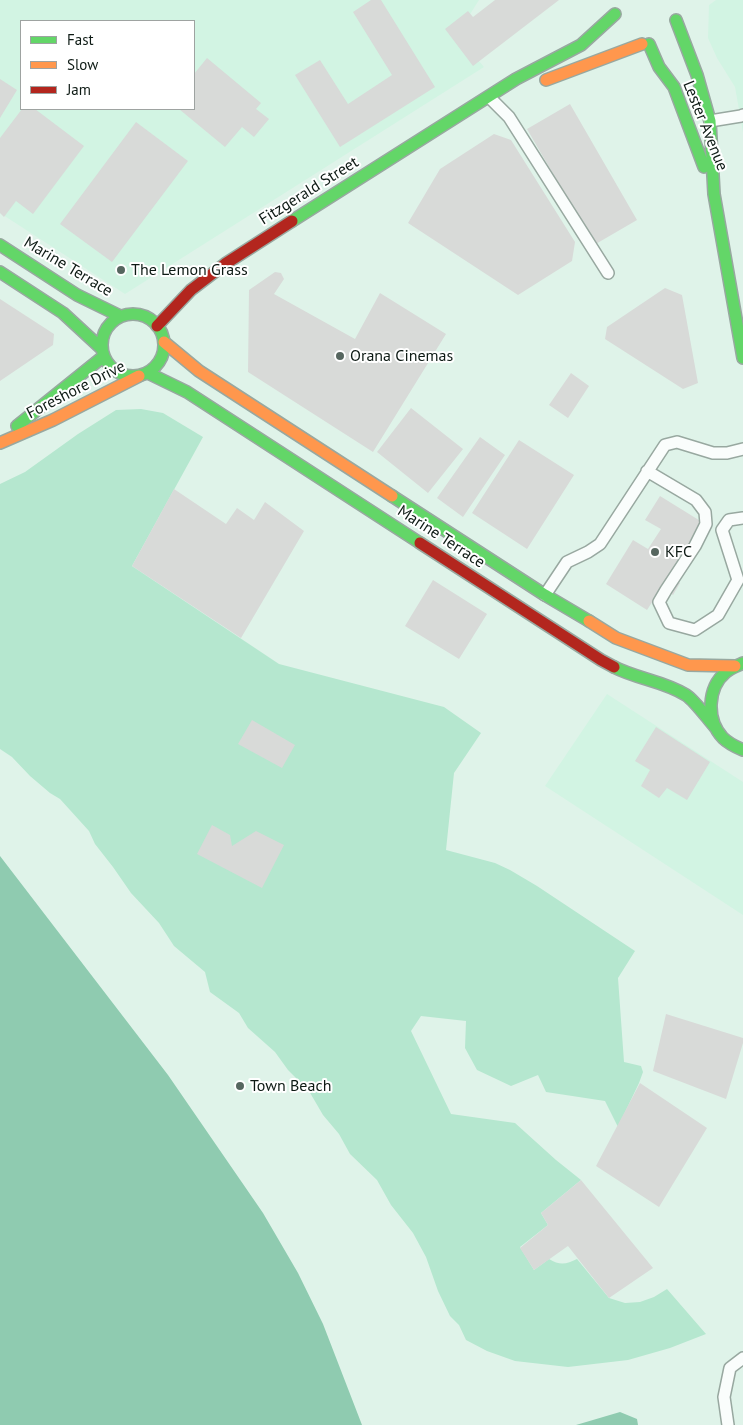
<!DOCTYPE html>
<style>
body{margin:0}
#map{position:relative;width:743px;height:1425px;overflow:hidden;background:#dff3e9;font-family:"PT Sans",sans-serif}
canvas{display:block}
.legend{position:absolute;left:20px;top:20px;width:175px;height:90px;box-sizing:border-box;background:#fff;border:1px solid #9ea3a1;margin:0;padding:6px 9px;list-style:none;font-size:15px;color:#0d1a14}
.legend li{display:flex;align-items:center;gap:10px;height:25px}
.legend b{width:25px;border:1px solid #9ea3a1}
</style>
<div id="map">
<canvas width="743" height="1425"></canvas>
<ul class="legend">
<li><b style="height:6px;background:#63d668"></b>Fast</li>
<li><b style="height:6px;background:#ff974d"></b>Slow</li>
<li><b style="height:6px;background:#b3261e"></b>Jam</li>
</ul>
</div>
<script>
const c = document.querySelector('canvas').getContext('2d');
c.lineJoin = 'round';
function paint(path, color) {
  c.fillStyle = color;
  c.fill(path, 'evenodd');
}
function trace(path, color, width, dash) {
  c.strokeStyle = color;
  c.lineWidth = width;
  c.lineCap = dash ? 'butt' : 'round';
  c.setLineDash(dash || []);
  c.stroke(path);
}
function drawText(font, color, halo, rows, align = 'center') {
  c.font = font + ' "PT Sans",sans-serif';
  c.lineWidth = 4;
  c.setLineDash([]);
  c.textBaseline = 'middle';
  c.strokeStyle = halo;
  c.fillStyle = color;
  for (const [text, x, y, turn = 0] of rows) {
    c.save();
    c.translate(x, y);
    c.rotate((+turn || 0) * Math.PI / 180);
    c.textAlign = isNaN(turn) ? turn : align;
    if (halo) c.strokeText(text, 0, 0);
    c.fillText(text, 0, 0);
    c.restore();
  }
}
const built = new Path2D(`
 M0,0H479L457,35L484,67L125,294L0,213ZM21,21H194V109H21Z
 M716,0H743V132L735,87L717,58L708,38L709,5Z
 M607,694L743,782V915L545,786Z`);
const green = new Path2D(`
 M141,409L163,413L203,437L132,566L279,664L444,707L481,733L454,773L446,850L495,863L510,870L537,886L635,951L618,978L624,1062L641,1066L643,1072L639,1083L618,1127L605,1101L546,1092L538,1075L511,1086L477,1070L465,1048L466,1021L421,1016L411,1031L451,1114L515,1123L556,1160L581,1180L541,1213L548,1225L520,1247L534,1270L549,1259C560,1266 567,1264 577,1259L609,1298L625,1303L640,1302L654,1297L667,1289L706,1334L670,1348L628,1360L568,1367L515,1361L487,1351L466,1340L459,1325L450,1316L438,1291L426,1257L413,1233L391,1205L377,1180L350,1154L339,1134L323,1115L309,1091L288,1070L275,1052L248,1028L239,1013L210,992L205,972L174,946L159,923L131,893L113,867L95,844L89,831L60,799L50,793L30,776L12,757L0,749V484L25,472L78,434L116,410Z`);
const water = new Path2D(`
 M0,856L168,1075L263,1213L298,1273L323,1324L362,1425H0Z
 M620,1412L637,1419L638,1425H576Z`);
const building = new Path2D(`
 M371,0H381L435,87L340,147L295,75L320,60L348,104L392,75L353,12Z
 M495,0H559L473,66L445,29L468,11L473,17Z
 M207,58L261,103L256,109L269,119L254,137L242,127L225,147L179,109H194V74Z
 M0,79L17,90L0,118Z
 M570,104L637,220L594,245L527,129Z
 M22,109H35L84,146L33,214L16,201L4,217L0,213V138Z
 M136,122L188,161L112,262L60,224Z
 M494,134L511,140L575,242L572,261L518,295L408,223L440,169Z
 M275,272L281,273L284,279L274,294L355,339L380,293L446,334L373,452L248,372L249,290Z
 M665,288L682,295L698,383L683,389L605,339L607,327Z
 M0,299L54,334L53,345L0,381Z
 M571,373L589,386L568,418L549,405Z
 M411,408L463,449L428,493L377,452Z
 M480,437L505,455L463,517L437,498Z
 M519,440L574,475L527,549L472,513Z
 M174,489L226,524L237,508L254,520L265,502L304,531L241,638L132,566Z
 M660,496L702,522L690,542L698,548L690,559L683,554L669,575L680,583L673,595L662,587L647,610L606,584L633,540L648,549L661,529L645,520Z
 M433,580L487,614L459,659L405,626Z
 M252,720L295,745L282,768L238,744Z
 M656,727L710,762L687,800L667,788L659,798L641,786L650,770L635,761Z
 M212,825L230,835L232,846L256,831L284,845L262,888L197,854Z
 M666,1014L743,1038V1043L726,1099L653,1071Z
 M640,1083L707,1128L659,1207L596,1166Z
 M581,1180L653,1268L609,1298L568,1246L534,1270L520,1248L548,1225L541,1213Z`);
const lane = new Path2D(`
 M489,97L509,117L608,273
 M710,121L741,116L743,115
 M647,471L696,500L705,512L706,524L695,546L666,590L659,602L669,623L695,630L718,615L738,580L722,530L729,520L743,518
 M545,595L567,562L588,552L600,544L665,445L677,442L713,453H727L743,449
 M728,1425L724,1397L730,1368L743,1358`);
const fast = new Path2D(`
 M676,20L697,75L710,121L714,194L743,358
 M649,44L659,67L674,87L704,167
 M292,221L516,79L581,45L615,14
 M0,245L77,295L120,316
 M0,272L63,313L102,349
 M102 345a31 31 0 1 1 62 0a31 31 0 1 1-62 0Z
 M148,373L187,392L420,543
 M17,426L104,356
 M392,496L545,595L589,621
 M743,663C737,666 731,668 726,672C707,688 706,720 723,738C729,744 736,747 743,750
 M614,667C637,679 664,681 686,695C695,701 707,718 715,727`);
const slow = new Path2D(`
 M546,80L642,44
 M164,342L199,371L392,496
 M0,443L53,420L139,376
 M589,621L616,638L688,665L735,666`);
const jam = new Path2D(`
 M157,326L191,290L225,264L292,221
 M420,543L601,660L614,667`);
const markers = [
 [121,270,5,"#56665f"],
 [340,356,5,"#56665f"],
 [655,552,5,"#56665f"],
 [240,1086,5,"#56665f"]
];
const streetNames = [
 ["Lester Avenue",705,126,68],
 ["Fitzgerald Street",309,191,-32],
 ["Marine Terrace",68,267,31],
 ["Foreshore Drive",76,390,-27],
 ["Marine Terrace",441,537,33]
];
const poiNames = [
 ["The Lemon Grass",131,270],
 ["Orana Cinemas",350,356],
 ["KFC",665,552],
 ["Town Beach",250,1086]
];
paint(built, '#d2f4e3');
paint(green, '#b5e7cf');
paint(water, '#8fcbb0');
paint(building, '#d8dad8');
trace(lane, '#98a8a0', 14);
trace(fast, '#98a8a0', 14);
trace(slow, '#98a8a0', 14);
trace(jam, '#98a8a0', 14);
trace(lane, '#fafdfc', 11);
trace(fast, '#63d668', 11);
trace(slow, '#ff974d', 11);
trace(jam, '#b3261e', 11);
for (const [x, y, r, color] of markers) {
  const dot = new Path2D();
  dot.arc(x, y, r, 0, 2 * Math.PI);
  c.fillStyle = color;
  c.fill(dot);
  trace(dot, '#fff', 2);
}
drawText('16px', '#0d1a14', '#fff', streetNames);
drawText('16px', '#0d1a14', '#fff', poiNames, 'left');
</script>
